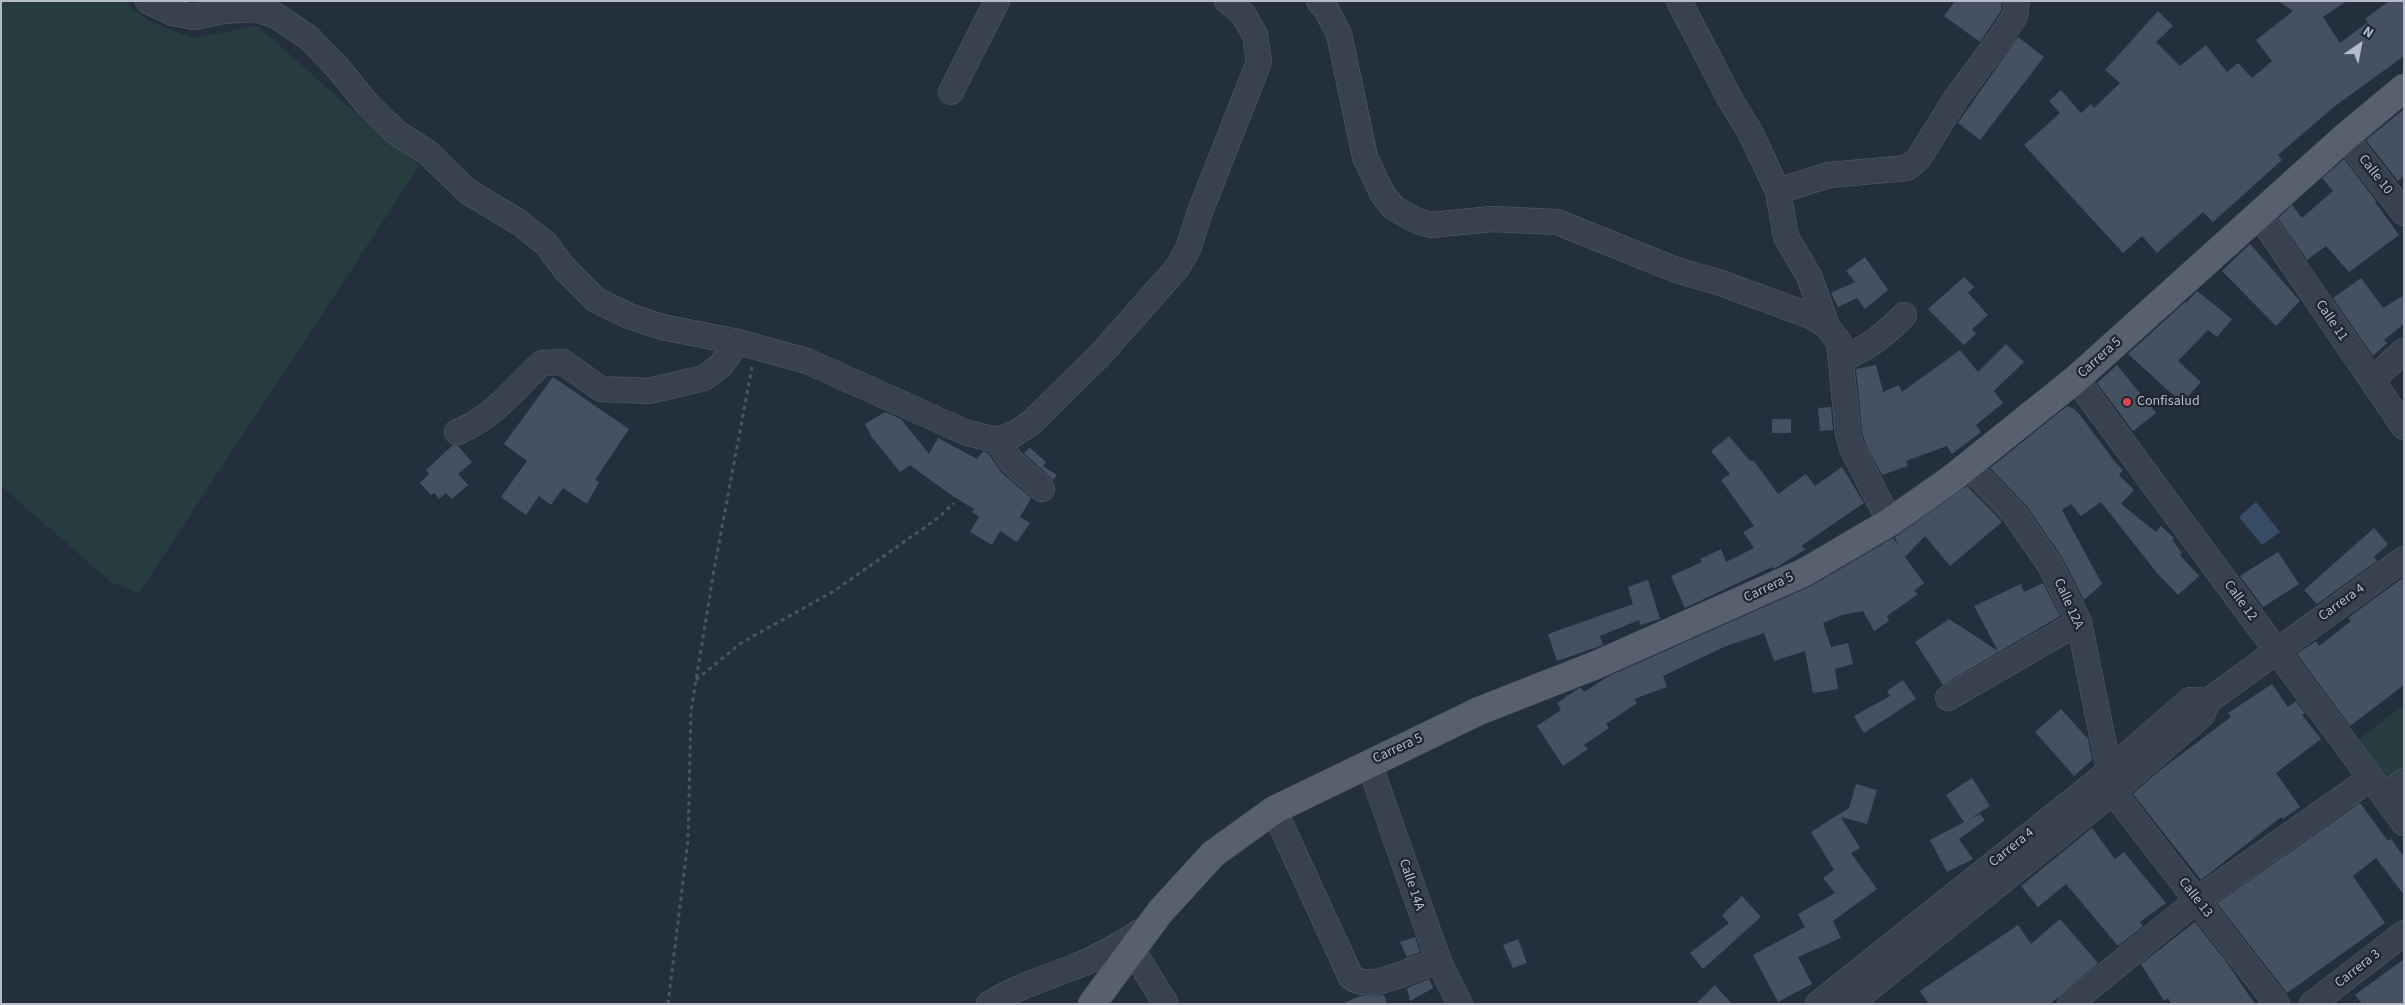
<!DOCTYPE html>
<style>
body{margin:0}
#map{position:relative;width:2405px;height:1005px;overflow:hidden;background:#242f3e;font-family:"Source Sans 3",sans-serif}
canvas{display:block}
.frame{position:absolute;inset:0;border:2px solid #b4bcc9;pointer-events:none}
.north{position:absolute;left:2335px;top:20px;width:50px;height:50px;-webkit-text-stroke:4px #1d2633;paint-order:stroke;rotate:33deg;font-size:14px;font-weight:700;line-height:20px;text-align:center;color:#b4bcc9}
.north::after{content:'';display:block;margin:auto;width:18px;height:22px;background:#b4bcc9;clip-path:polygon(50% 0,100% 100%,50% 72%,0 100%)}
</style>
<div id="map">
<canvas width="2405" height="1005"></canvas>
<div class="frame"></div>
<div class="north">N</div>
</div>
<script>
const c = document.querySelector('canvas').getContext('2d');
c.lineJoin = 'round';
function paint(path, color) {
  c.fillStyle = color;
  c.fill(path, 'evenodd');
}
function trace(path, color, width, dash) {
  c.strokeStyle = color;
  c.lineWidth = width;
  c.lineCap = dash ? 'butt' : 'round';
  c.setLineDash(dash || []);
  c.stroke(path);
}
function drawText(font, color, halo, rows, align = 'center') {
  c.font = font + ' "Source Sans 3",sans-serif';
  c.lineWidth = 4.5;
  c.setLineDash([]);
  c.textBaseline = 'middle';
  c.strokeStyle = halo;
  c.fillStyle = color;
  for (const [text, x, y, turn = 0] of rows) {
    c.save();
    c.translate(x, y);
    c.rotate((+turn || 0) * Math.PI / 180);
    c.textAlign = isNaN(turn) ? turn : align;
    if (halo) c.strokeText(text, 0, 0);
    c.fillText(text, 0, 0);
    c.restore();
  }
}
const green = new Path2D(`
 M1,1H123L149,21L192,38L257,26C312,72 362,123 420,165L139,593L111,582L1,486Z
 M2404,704V769L2388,782L2357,741Z`);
const water = new Path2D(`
 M2256,502L2280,532L2262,545L2239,517Z`);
const building = new Path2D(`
 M1955,1H2002L2001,11L1980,42L1944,16Z
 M2278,1H2347L2323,17L2340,43L2368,22L2365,19L2389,1H2404V56L2335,106L2278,155L2282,160L2213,222L2203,212L2157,253L2142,236L2123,253L2024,145L2060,113L2049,101L2061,90L2081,113L2091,104L2094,108L2120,83L2105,70L2158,11L2173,26L2156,42L2180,66L2206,45L2227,72L2238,63L2252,78L2272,61L2256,40L2293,11Z
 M2018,37L2044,57L1980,140L1958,123Z
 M2404,109V176L2398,181L2366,140Z
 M2344,159L2376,201L2375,202L2399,235L2349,272L2326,246L2307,260L2278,218L2292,205L2302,218L2333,191L2322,178Z
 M2250,244L2300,301L2276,326L2222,271Z
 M1865,257L1888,290L1865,309L1857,298L1838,307L1831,293L1855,282L1846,271Z
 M1964,277L1974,287L1968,293L1988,315L1972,329L1976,334L1964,345L1928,309Z
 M2361,278L2383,308L2404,295V324L2384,340L2387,343L2373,356L2333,298Z
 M2197,291L2232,319L2217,337L2208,330L2178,361L2201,382L2182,403L2128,354L2185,302L2186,303Z
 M2006,344L2024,362L1994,391L2003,403L1976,425L1981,432L1952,454L1947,446L1906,461L1908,466L1882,475L1865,443L1862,431L1856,369L1876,365L1883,392L1899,385L1902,392L1960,350L1978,372Z
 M2117,365L2156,413L2133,431L2097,383Z
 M553,377L629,429L595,480L599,482L587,504L563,488L551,505L539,496L526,515L501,497L527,461L504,444Z
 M2067,406L2074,409L2080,415L2115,462L2123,470L2119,475L2134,490L2121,504L2156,532L2161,526L2174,538L2172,540L2182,553L2180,555L2199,576L2178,595L2157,573L2101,502L2081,516L2071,504L2062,510L2102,584L2084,600L2062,557L2026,505L1990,468Z
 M1831,407L1833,430L1820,431L1818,408Z
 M885,412L901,419L929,454L938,438L977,459L983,451L988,453L1001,472L1031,498L1020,517L1030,523L1017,542L1000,531L992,545L970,532L979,517L972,512L974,509L951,495L910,465L900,472L871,436L865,424Z
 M1772,419H1791V433H1772Z
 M1729,436L1750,461H1754L1778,494L1806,474L1815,486L1842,467L1864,503L1801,546L1806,549L1774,569L1772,567L1685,608L1671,576L1702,562L1700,559L1721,549L1726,562L1754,548L1743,532L1754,526L1721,480L1730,474L1711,451Z
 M453,445L458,446L472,462L458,474L468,485L452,499L446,493L439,499L434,493L431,495L420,483L429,474L426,470Z
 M1030,448L1046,462L1043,466L1057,475L1053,480L1024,453Z
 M1967,486L2002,522L1950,566L1925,536L1905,557L1924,583L1914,591L1918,594L1887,616L1889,621L1874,631L1863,611L1842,615L1823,623L1831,647L1848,643L1853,664L1835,669L1838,689L1813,693L1805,651L1774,661L1764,633L1724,647L1663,676L1667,687L1634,699L1637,703L1606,724L1609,728L1584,745L1588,749L1563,766L1537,726L1561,710L1557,703L1579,688H1581L1584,692L1609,676L1811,586L1893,538L1898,545L1895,537Z
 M2374,528L2388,544L2374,557L2377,561L2317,604L2304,590Z
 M2278,552L2299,584L2263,607L2240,576Z
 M2404,577V685L2350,726L2297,654L2316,641L2319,646L2351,621L2348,618Z
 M1648,580L1660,619L1640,625L1639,620L1600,636L1603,645L1557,661L1548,634L1633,604L1628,587Z
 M2043,583L2060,616L1943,685L1915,642L1949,619L1998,651L1974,606L2021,584L2024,592Z
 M1903,680L1916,699L1864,733L1854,716L1890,696L1887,691Z
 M2272,684L2288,707L2296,701L2305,713L2302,715L2321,739L2276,773L2300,807L2283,819L2281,817L2201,880L2133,794L2159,771L2231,717L2228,713Z
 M2061,709L2088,739L2092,760L2074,776L2035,732Z
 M1972,778L1990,806L1968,820L1980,814L1985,820L1959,839L1973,859L1947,872L1930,840L1964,822L1946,795Z
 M1856,784L1877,790L1867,824L1841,817L1860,848L1851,853L1877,889L1833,921L1841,938L1798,957L1812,984L1778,1002L1753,955L1805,927L1798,914L1835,893L1823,878L1834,870L1811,832L1849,808Z
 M2360,803L2388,841L2391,839L2404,857V895L2376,858L2353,876L2385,923L2287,993L2217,903Z
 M2092,828L2115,859L2124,852L2166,903L2140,922L2143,926L2118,946L2066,884L2038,907L2021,886Z
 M1742,896L1761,917L1703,969L1690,953L1729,923L1722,915Z
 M2060,919L2098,963L2050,1004H1929L1920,991L2018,925L2031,944Z
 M2195,922L2225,960L2255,1004H2171L2168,998L2164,1001L2141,964Z
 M1415,937L1420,952L1407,957L1400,942Z
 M1518,939L1527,963L1513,968L1503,945Z
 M2404,959V1004H2362L2355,995Z
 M1429,979L1433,988L1410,1001L1407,988Z
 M1715,985L1732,1004H1696Z
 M1384,995L1387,1004H1342L1360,996Z`);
const path = new Path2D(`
 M696,680L741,643L834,591L938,518L954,503
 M668,1004L688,840L691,711L714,570L752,367`);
const minor = new Path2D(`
 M148,1L173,13L194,17L223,11L253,9L275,15L309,38L338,68L368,105L397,133L427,152L467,191L520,223L546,244L565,269L596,300L629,316L662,327L738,342L807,361L967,433L997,440L1016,433L1032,422L1101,354L1177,268L1188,249L1200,212L1259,62L1255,35L1243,14L1227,1
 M1319,1L1326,9L1339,34L1365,157L1383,195L1394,208L1417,221L1431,225L1492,219L1557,222L1676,270L1718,282L1811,316L1827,326L1839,342L1848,434L1852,448L1890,522
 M1679,1L1730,99L1750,132L1778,191L1786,237L1809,276L1827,326
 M951,92L997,1
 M2345,137L2404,213
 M1778,191L1829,175L1907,168L1918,159L1957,97L2002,36L2015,16L2017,1
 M2259,215L2404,427
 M1842,359C1869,347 1884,336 1904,315
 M2076,379L2404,823
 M2372,380L2404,351
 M457,432C492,419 515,388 542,363L563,362L601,389L649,391L704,378L721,365L738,342
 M997,440L1011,461L1042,489
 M1969,467L2014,513L2050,565L2079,622L2109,770
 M1948,698L2079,622
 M1369,763L1439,962L1460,1004
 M2113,792L2277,1004
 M2384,796L2404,781
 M1274,810L1351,977C1371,994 1413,966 1439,962
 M1132,949L1166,1004
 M989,1004C1018,986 1043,979 1074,967C1100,957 1125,942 1148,927
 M1818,1004L2090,787L2190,700L2208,701
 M1850,1004L2113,792L2202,715L2208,701L2404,559
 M2070,1004L2197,900L2371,778
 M2312,1004L2404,933`);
const major = new Path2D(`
 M1092,1004L1160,912L1213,854L1274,810L1479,711L1596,665L1805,572L1890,522L1950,480L2076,379L2345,137L2404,88`);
const markers = [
 [2127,402,5,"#e0444e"]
];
const streetNames = [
 ["Calle 10",2375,175,52],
 ["Calle 11",2331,321,56],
 ["Carrera 5",2100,358,-42],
 ["Carrera 5",1769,588,-25],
 ["Calle 12",2240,601,54],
 ["Carrera 4",2342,603,-36],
 ["Calle 12A",2068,604,66],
 ["Carrera 5",1398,749,-25],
 ["Carrera 4",2012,848,-39],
 ["Calle 14A",1411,885,71],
 ["Calle 13",2195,898,52],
 ["Carrera 3",2358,969,-38]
];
const poiNames = [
 ["Confisalud",2137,402]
];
paint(green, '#263c3f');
paint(water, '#394c67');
paint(building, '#455162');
trace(minor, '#565f6c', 26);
trace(major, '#414a57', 29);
trace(path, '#44595c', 3, [4, 4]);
trace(minor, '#38414e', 25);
trace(major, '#56606e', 28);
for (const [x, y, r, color] of markers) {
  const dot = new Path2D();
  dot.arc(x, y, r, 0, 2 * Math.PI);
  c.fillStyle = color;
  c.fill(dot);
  trace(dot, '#1d2633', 2);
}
drawText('14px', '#b4bcc9', '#1d2633', streetNames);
drawText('14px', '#b4bcc9', '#1d2633', poiNames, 'left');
</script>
